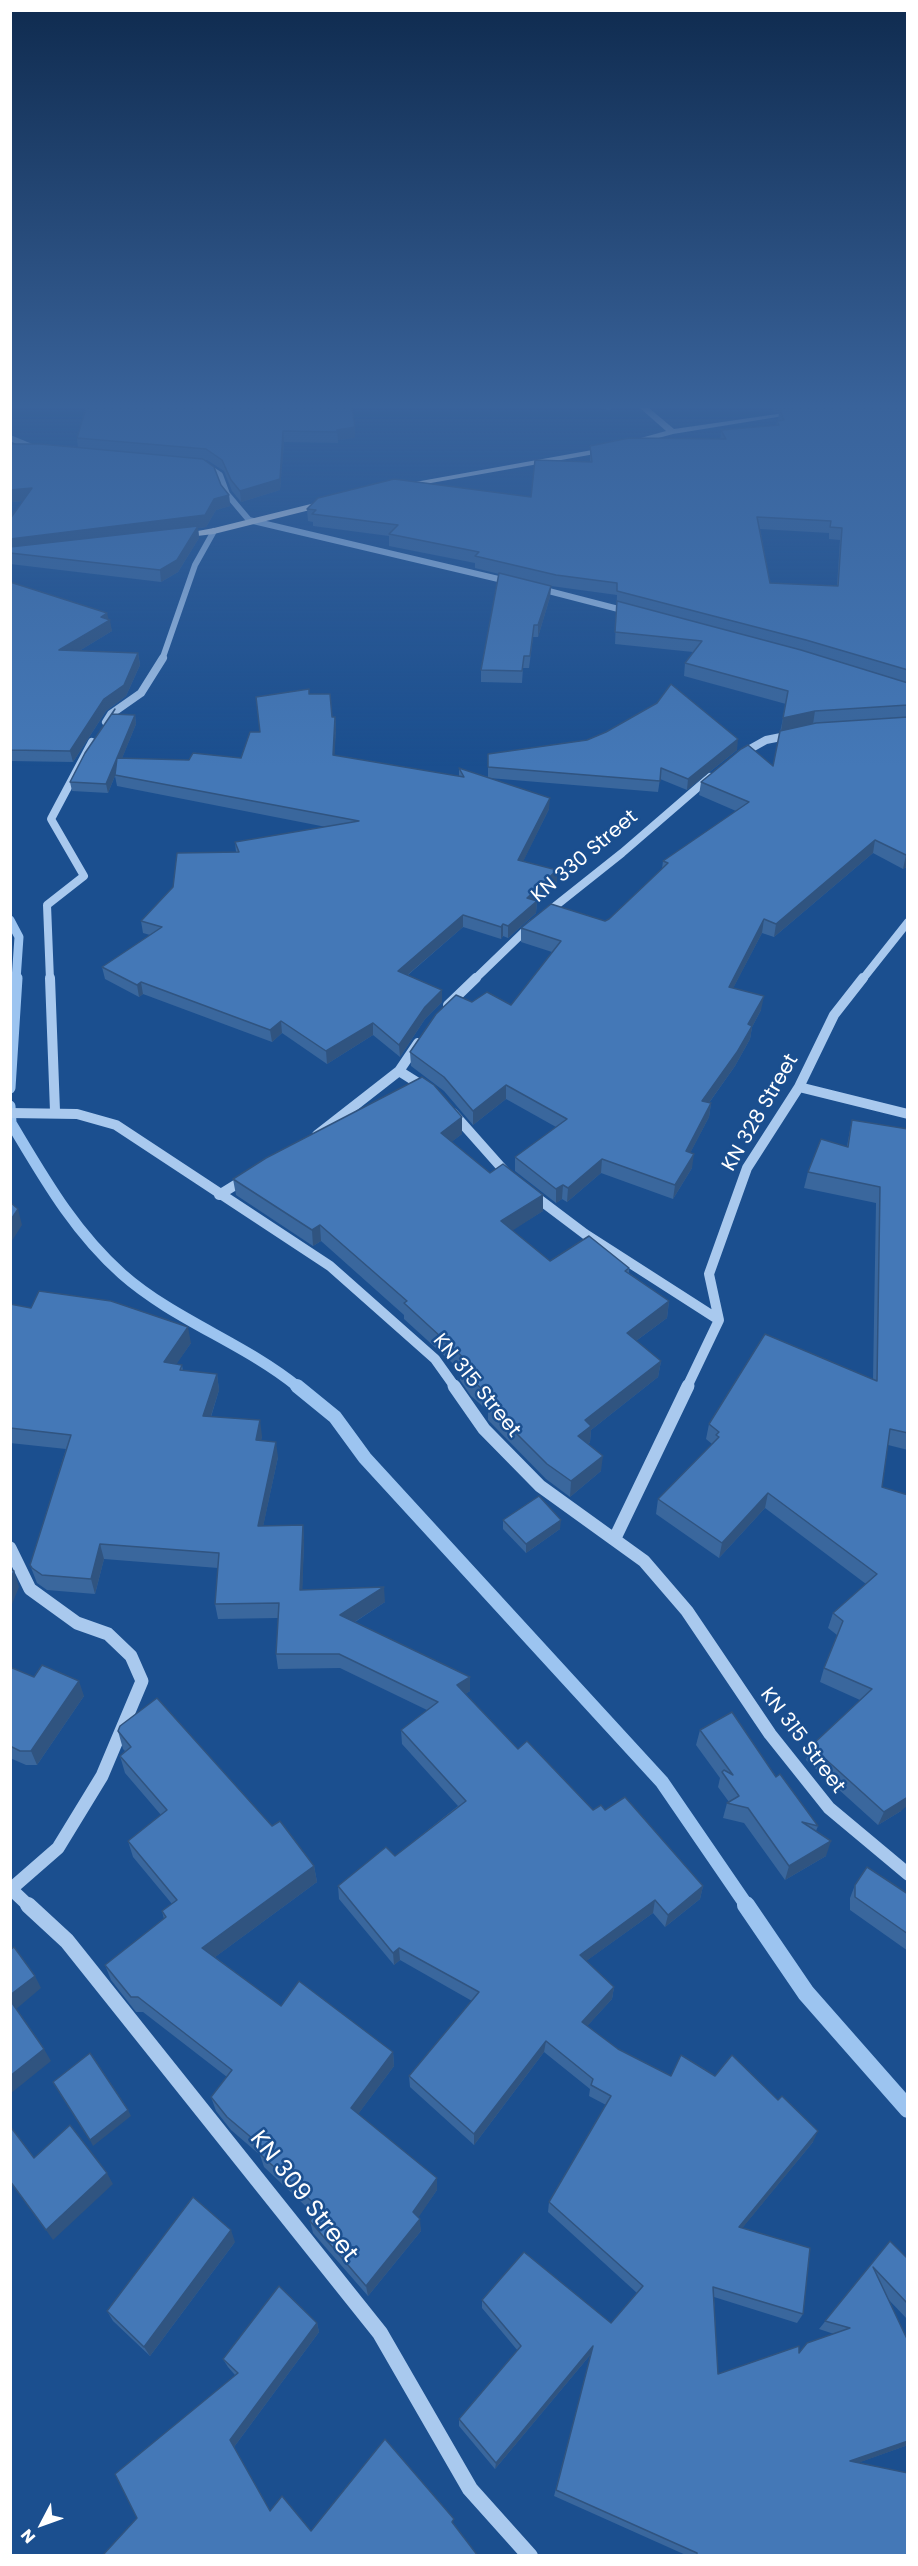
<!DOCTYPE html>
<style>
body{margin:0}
#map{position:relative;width:918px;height:2566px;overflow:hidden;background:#1b4f8f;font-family:Poppins,sans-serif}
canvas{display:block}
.frame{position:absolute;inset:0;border:12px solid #fff;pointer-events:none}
.north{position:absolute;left:12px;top:2494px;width:60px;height:60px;-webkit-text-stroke:4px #1b4f8f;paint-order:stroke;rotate:229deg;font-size:16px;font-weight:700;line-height:24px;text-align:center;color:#fff}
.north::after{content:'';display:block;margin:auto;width:21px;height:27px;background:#fff;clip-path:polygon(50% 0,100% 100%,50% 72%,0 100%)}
</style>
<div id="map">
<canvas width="918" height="2566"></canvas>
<div class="frame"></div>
<div class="north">N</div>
</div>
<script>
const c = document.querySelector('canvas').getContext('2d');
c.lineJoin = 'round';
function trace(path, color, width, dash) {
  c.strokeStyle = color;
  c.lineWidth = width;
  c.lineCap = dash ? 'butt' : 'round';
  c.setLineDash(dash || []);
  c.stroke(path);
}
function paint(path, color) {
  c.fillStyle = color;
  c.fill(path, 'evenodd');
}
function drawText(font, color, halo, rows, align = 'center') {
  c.font = font + ' Poppins,sans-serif';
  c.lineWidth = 5;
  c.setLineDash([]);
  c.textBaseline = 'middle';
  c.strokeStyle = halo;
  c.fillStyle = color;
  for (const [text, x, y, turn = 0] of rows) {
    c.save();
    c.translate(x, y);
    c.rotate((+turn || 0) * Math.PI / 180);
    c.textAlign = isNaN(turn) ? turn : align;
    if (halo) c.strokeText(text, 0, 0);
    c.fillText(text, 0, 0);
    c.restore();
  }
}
const streamFar3 = new Path2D(`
 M10,920L19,937L16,980`);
const streamFar2 = new Path2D(`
 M10,1088L17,978
 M10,1106L11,1123C44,1178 73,1230 122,1274C174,1320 244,1343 298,1387`);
const streamFar1 = new Path2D(`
 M297,1386L335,1417L365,1458L662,1782L747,1906`);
const stream = new Path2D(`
 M746,1905L806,1993L908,2109`);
const minorFar4 = new Path2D(`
 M10,438L34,448
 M205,465L220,475L227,494L249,520L511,582
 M537,588L630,612
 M162,660L195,565L214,531`);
const minorFar3 = new Path2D(`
 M106,722L111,714L141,693L163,658
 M741,754L766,740L791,735
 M544,915L622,853L710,777
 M50,980L47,905L84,876L51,819L92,742
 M474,980L532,924
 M862,980L908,922`);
const minorFar2 = new Path2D(`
 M50,978L55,1111
 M448,1005L476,978
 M399,1071L426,1088
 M799,1087L908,1114
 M10,1113L77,1114L116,1125L330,1266L435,1359L455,1387
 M453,1113L508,1175
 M317,1135L399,1071L418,1043
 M532,1194L585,1234L719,1320
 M219,1195L245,1179
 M687,1387L719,1320L709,1274L747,1168L799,1087L834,1015L863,978`);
const minorFar1 = new Path2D(`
 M454,1386L484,1429L540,1486L644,1561L687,1611L770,1734L829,1808L908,1874
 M615,1538L688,1386
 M10,1548L30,1589L77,1623L108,1634L131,1656L142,1681L102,1776L58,1848L11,1889L29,1906`);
const minor = new Path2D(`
 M28,1905L67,1941L380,2333L470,2489L530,2556`);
const major = new Path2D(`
 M640,408H649L674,429L798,411L802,413L673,434L633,445H630V441L666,431Z
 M609,447L613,449L612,451L397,489L393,486Z
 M327,500L331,503L330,505L214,534L180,538L176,535L214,528Z`);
const wall = new Path2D(`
 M598,408H612L610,410Z
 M773,408H908V866L903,869L873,853L774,937L762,933L733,988L761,1010L752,1027L750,1039L735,1066L709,1103H711L709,1117L690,1153L692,1168L673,1199L601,1173L567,1202L562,1199L556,1203L515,1171V1157L556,1127L506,1099L473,1125L444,1091L411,1066L410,1052L472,1002L511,1005L552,952L521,942V928L605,921L609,919L662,869L663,861L736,811L699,795L701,782L773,766L786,704L684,676L685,663L693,652L615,644L617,595L551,586L550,597L538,637H533L529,668H523L522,683L481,682V670L499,574L475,568V563L389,546V536L313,526V522L308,521L307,509L531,497L590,462V446L720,439L721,430L776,425L777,421H778L779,413H775ZM760,529L829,533V539L840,540L837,586L770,583Z
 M355,427V438L338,440V443L284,442L280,490L241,502L232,491L224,471L207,460H204L221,485L229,495L230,506L216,510L206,527L198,528L199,538L178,572L161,582L10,564V519L24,501L10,502L78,448L77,438Z
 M10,582L108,619L112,631L79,651L138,653L140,665L126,696L106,711L73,762L10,761Z
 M309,694L332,717H335L336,729L334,755L459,776V768L488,777V754L737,750L687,790L660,779L658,792L489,778L549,809L523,861L557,870V882L537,901L536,913L508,938L503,936L501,939L463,927L408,975L442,1002L425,1019L400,1057L373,1035L327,1064L282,1033L272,1042L143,994L139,997L105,979L102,967L150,935L143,933L141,921L236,852L235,842L326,827L117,786L115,776L108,793L72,791L70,782L116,714L135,715L136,724L122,758L189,760L241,758L259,732Z
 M852,1120L908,1129V1450L888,1445L882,1487L901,1811L878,1825L806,1760L811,1746L860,1700L820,1682L824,1668L837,1635L828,1628L833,1613L866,1584L765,1508L719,1558L656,1514L658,1499L712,1444L706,1439L709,1424L873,1379L876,1203L804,1188L808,1172L847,1146Z
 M462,1134L451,1142L490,1173L543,1211L512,1230L550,1261L629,1268V1273L669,1301L667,1318L636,1341L661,1361L658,1377L591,1430L590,1442L588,1444L601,1471L570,1497L546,1479L491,1423L488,1420V1411L471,1396L460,1380V1370L404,1319V1315L321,1241L313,1246L236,1195L233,1179Z
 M10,1304L191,1343L176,1364L182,1365L183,1371L217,1374L219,1390L211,1417L262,1436L261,1440L278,1457L263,1526L303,1525L304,1541L302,1590L385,1602L355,1622L470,1677V1691L465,1694L518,1749L593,1810H605L703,1886L700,1899L665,1927L653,1913L586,1961L614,1987L612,1999L587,2026L618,2049L671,2076L813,2142L742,2228L803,2314L797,2323L714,2297L718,2374L799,2353L834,2334L819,2329L890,2241L908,2259V2320L888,2299L908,2445L857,2463L908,2556H688L554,2496L591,2354L495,2469L459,2426V2419L518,2351L482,2308V2300L611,2323L637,2293L548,2212L549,2202L606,2105L589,2096L590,2089L544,2052L474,2145L410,2087L409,2076L472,2001L400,1960L394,1965L339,1899L338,1886L395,1856L458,1806L402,1744L401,1730L427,1710L340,1668L278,1669L276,1654L278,1618L218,1619L215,1604L218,1568L104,1559L95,1594L47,1590L37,1583L30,1565L66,1449L10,1443Z
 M503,1520L560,1529L526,1553L503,1529Z
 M10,1667L34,1677L84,1696L37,1765H26L10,1758Z
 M700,1730L776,1777L818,1826L816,1831L826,1856L785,1880L744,1823L723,1818L727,1803L729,1802L718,1787L720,1778L696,1745Z
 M118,1731L272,1826L314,1866L317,1882L215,1957L281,2006L393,2052L394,2066L358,2114L437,2190L418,2217L421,2231L368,2296L313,2233L310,2221L315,2215L264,2167L260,2155L231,2130L216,2111L211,2097L227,2077L143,2012H136L111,1980L105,1965L164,1919L162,1911L172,1904L133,1857L128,1841L161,1815L125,1773L120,1756L125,1751L123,1749Z
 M855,1885L908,1894V1951L850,1910V1898Z
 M235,2242L150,2356L113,2321L107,2311Z
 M317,2323L319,2332L234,2447L270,2511L311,2531L454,2525L478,2556L137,2518L235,2375L228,2367L223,2359Z`);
const shadedWall = new Path2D(`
 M776,408H817L780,410L779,413H775Z
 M355,427V438L338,440L337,430Z
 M283,431L284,442L280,490L241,502L240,491Z
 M32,488L35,500L10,502V490Z
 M229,495L230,506L216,510L206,527L198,528L199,538L178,572L161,582L160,570L10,551V539L214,499Z
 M551,586L550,597L538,637V625Z
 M107,613L109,621L110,620L112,631L61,662L59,650L101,617Z
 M138,653L140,665L126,696L106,711L73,762L70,751L104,699Z
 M815,711L813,724L781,731L783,718Z
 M135,715L136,724L108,793L106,784Z
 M335,717L336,729L334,766L333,755Z
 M738,739L737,750L687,790L688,779Z
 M550,798L549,809L518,872V860Z
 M875,840L873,853L774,937L776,924Z
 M908,854V866L903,869L906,855Z
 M557,870V882L532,905L537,901L536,913L508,938V926L527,898Z
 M463,915V927L398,983V971Z
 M764,919L762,933L727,1000L729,987Z
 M503,924V936L501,939V927Z
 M141,982L143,994L139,997L137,985Z
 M442,990V1002L425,1019L400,1057L399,1045L425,1007Z
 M764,996L761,1010L752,1027L750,1039L735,1066L701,1114L702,1101L748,1024Z
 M281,1021L282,1033L272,1042L270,1030Z
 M373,1023V1035L327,1064L326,1051Z
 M506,1085V1099L473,1125V1111Z
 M711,1103L709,1117L684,1165L686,1151Z
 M462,1117V1134L441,1150V1133Z
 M694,1154L692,1168L673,1199L675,1185Z
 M602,1159L601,1173L567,1202L568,1188Z
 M563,1185L562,1199L556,1203V1189Z
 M543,1195V1211L501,1238V1221Z
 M18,1209L22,1225L10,1244V1221Z
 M320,1225L321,1241L313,1246L312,1230Z
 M669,1301L667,1318L625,1349L627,1333Z
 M188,1327L191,1343L167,1378L164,1362Z
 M661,1361L658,1377L591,1430L590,1442L577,1452L578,1436L585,1420Z
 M217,1374L219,1390L206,1432L203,1416Z
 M260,1420L262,1436L259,1456L256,1440Z
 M276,1442L278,1457L260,1541L258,1526Z
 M603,1456L601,1471L570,1497L571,1481Z
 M768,1493L765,1508L719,1558L722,1543Z
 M561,1520L560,1529L526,1553V1544Z
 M303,1525L304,1541L302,1605L300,1590Z
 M100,1544L104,1559L95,1594L91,1579Z
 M14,1571L19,1587L10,1609V1580Z
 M384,1587L385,1602L342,1630L340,1615Z
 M470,1677V1691L457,1700V1685Z
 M79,1681L84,1696L37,1765L31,1751Z
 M908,1797V1805L901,1811L878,1825L884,1812Z
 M831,1841L826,1856L785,1880L789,1866Z
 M314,1866L317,1882L207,1963L202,1948Z
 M703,1886L700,1899L665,1927L668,1915Z
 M655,1900L653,1913L578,1967L580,1955Z
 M399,1948L400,1960L394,1965L393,1953Z
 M35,1976L41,1988L15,2010L10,2001V1995Z
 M614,1987L612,1999L580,2034L582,2022Z
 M546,2041L544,2052L474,2145V2134Z
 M44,2049L51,2061L10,2094V2076Z
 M393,2052L394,2066L353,2121L351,2108Z
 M128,2110L131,2116L93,2146L90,2140Z
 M818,2131L813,2142L735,2237L739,2227Z
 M107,2173L113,2184L53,2240L46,2230Z
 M437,2178V2190L414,2224L413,2212Z
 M420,2219L421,2231L368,2296L366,2286Z
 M231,2230L235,2242L150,2356L144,2347Z
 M317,2323L319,2332L234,2447L230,2440Z
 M593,2346L591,2354L495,2469L496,2463Z
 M908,2441V2445L844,2468L850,2461Z`);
const building = new Path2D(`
 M86,408H352L355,427L337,430V432L283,431L280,479L240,491L231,480L222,460L206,449L77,438Z
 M793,408H908V670L806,640L617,591V583L556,575L475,556L479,552L389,534L398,525L312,514L316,510L307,509L318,498L394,479L531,497L535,460L592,462L590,446L629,438L726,439L721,430L779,425L777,421L784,420L780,410ZM757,517L831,521L830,527L842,528L838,586L770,583Z
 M10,444H40L203,459L214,467L221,485L229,495L214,499L205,515L10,539V519L32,488L10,490Z
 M198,526L177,560L160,570L10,553V547Z
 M499,573L551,586L538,625H534L530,656H524L522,671L481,670Z
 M10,582L107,613L101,617L110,620L59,650L138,653L124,685L104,699L70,751L10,750Z
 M617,601L801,650L908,683V705L815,711L783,718L788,691L685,663L702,641L615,632Z
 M671,684L738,739L688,779L661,768L660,781L488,767V754L587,740L606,732L657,703Z
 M309,689V694H330L332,717H335L333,755L464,777L459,768L550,798L518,860L557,870L527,898L537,901L508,926L503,924L501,927L463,915L398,971L442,990L425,1007L399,1045L373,1023L326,1051L281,1021L270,1030L141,982L137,985L102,967L162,927L141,921L173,887L177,853L239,852L235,842L359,821L115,775L117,758L189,760L193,753L241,758L250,732H260L256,697Z
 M115,709L112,714L135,715L106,784L70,782L85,753Z
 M908,717V854L906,855L875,840L776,924L764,919L729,987L764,996L748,1024L752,1026L737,1052L702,1101L711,1103L686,1151L694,1154L675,1185L602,1159L568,1188L563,1185L556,1189L515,1157L567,1119L506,1085L473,1111L444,1077L410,1052L436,1014L456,995L472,1002L487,992L511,1005L561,941L521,928L551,904L605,921L609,919L668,863L663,861L749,802L701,782L741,749L748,745L773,766L780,731L816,723Z
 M422,1077L434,1085L462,1117L441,1133L490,1173L503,1164L543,1195L501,1221L550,1261L589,1236L629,1268L625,1271L669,1301L627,1333L661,1361L585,1420L591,1426L578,1436L603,1456L571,1481L547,1464L491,1408L488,1404L494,1400L472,1380L460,1364L466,1360L404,1303L407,1301L320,1225L312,1230L233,1179L266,1158Z
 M852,1120L908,1129V1433L890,1429L882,1487L908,1495V1797L884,1812L811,1746L872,1689L824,1668L843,1621L833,1613L877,1574L768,1493L722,1543L658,1499L719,1437L716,1435L719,1432L709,1424L765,1334L877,1381L880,1187L808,1172L821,1139L848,1147Z
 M10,1202L18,1209L10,1221Z
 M39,1291L111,1301L188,1327L164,1362L182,1365L180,1370L217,1374L203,1416L260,1420L256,1440L276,1442L258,1526L303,1525L300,1590L384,1587L340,1615L470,1677L457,1685L518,1749L527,1741L593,1810L601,1805L605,1810L625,1797L703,1886L668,1915L655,1900L580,1955L614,1987L582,2022L618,2049L671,2076L681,2055L715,2076L732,2055L778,2100L782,2096L818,2131L739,2227L810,2248L803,2314L713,2287L718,2374L799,2346V2353L807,2343L850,2328L825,2321L890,2241L908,2259V2304L873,2267L908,2341V2441L850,2461L908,2473V2556H697V2553L556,2490L593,2346L496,2463L459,2419L521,2346L482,2300L524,2252L611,2323L643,2286L549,2202L611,2096L591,2085L593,2079L546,2041L474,2134L409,2076L479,1992L399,1948L393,1953L338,1886L386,1847L395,1856L466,1801L401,1730L438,1702L339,1654H276L279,1603L215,1604L219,1553L100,1544L91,1579L42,1575L32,1568L30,1565L71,1435L10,1428V1304L31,1308Z
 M539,1496L561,1520L526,1544L503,1520Z
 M10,1569L14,1571L10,1580Z
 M42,1665L79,1681L31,1751H20L10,1746V1667L34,1677Z
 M157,1698L272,1826L280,1821L314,1866L202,1948L281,2006L299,1981L393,2052L351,2108L437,2178L413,2212L420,2219L366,2286L310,2221L320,2209L260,2154L265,2149L227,2117L211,2097L232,2070L138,1997H131L105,1965L166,1917L162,1911L177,1900L128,1841L167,1810L120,1756L131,1747L118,1731L120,1726Z
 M732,1712L776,1777L780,1774L818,1826L802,1822L831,1841L789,1866L748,1808L727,1803L739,1796L722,1772L724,1770L733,1775L700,1730Z
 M867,1867L908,1894V1934L855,1897V1885Z
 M14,1947L35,1976L10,1995V1950Z
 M10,2000L44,2049L10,2076Z
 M90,2053L128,2110L90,2140L53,2082Z
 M70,2125L107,2173L46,2230L10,2181V2126L34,2158Z
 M193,2197L231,2230L144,2347L107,2311Z
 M279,2286L317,2323L230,2440L270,2511L282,2496L311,2531L385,2439L454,2519L452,2522L478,2556H102L137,2518L115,2474L238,2373L223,2359Z`);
const streetNames = [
 ["KN 330 Street",585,857,-40],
 ["KN 328 Street",761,1113,-60],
 ["KN 315 Street",476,1386,51],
 ["KN 315 Street",802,1741,53]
];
const nearStreetnames = [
 ["KN 309 Street",303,2197,52]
];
trace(streamFar3, '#9cc4f0', 9);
trace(streamFar2, '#9cc4f0', 11);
trace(streamFar1, '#9cc4f0', 14);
trace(stream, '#9cc4f0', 18);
trace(minorFar4, '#a9c9ee', 6);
trace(minorFar3, '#a9c9ee', 8);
trace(minorFar2, '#a9c9ee', 10);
trace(minorFar1, '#a9c9ee', 13);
trace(minor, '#a9c9ee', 16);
paint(major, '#f0f6ff');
paint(wall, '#3a679d');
paint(shadedWall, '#305480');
paint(building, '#4478b7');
trace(building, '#305480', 1.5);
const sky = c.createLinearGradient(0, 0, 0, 767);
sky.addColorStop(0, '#0f2b4f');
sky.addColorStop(0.53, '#39639b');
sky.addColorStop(1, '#39639b00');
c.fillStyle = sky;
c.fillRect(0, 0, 918, 767);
drawText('20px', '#fff', '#1b4f8f', streetNames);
drawText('24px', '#fff', '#1b4f8f', nearStreetnames);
</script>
